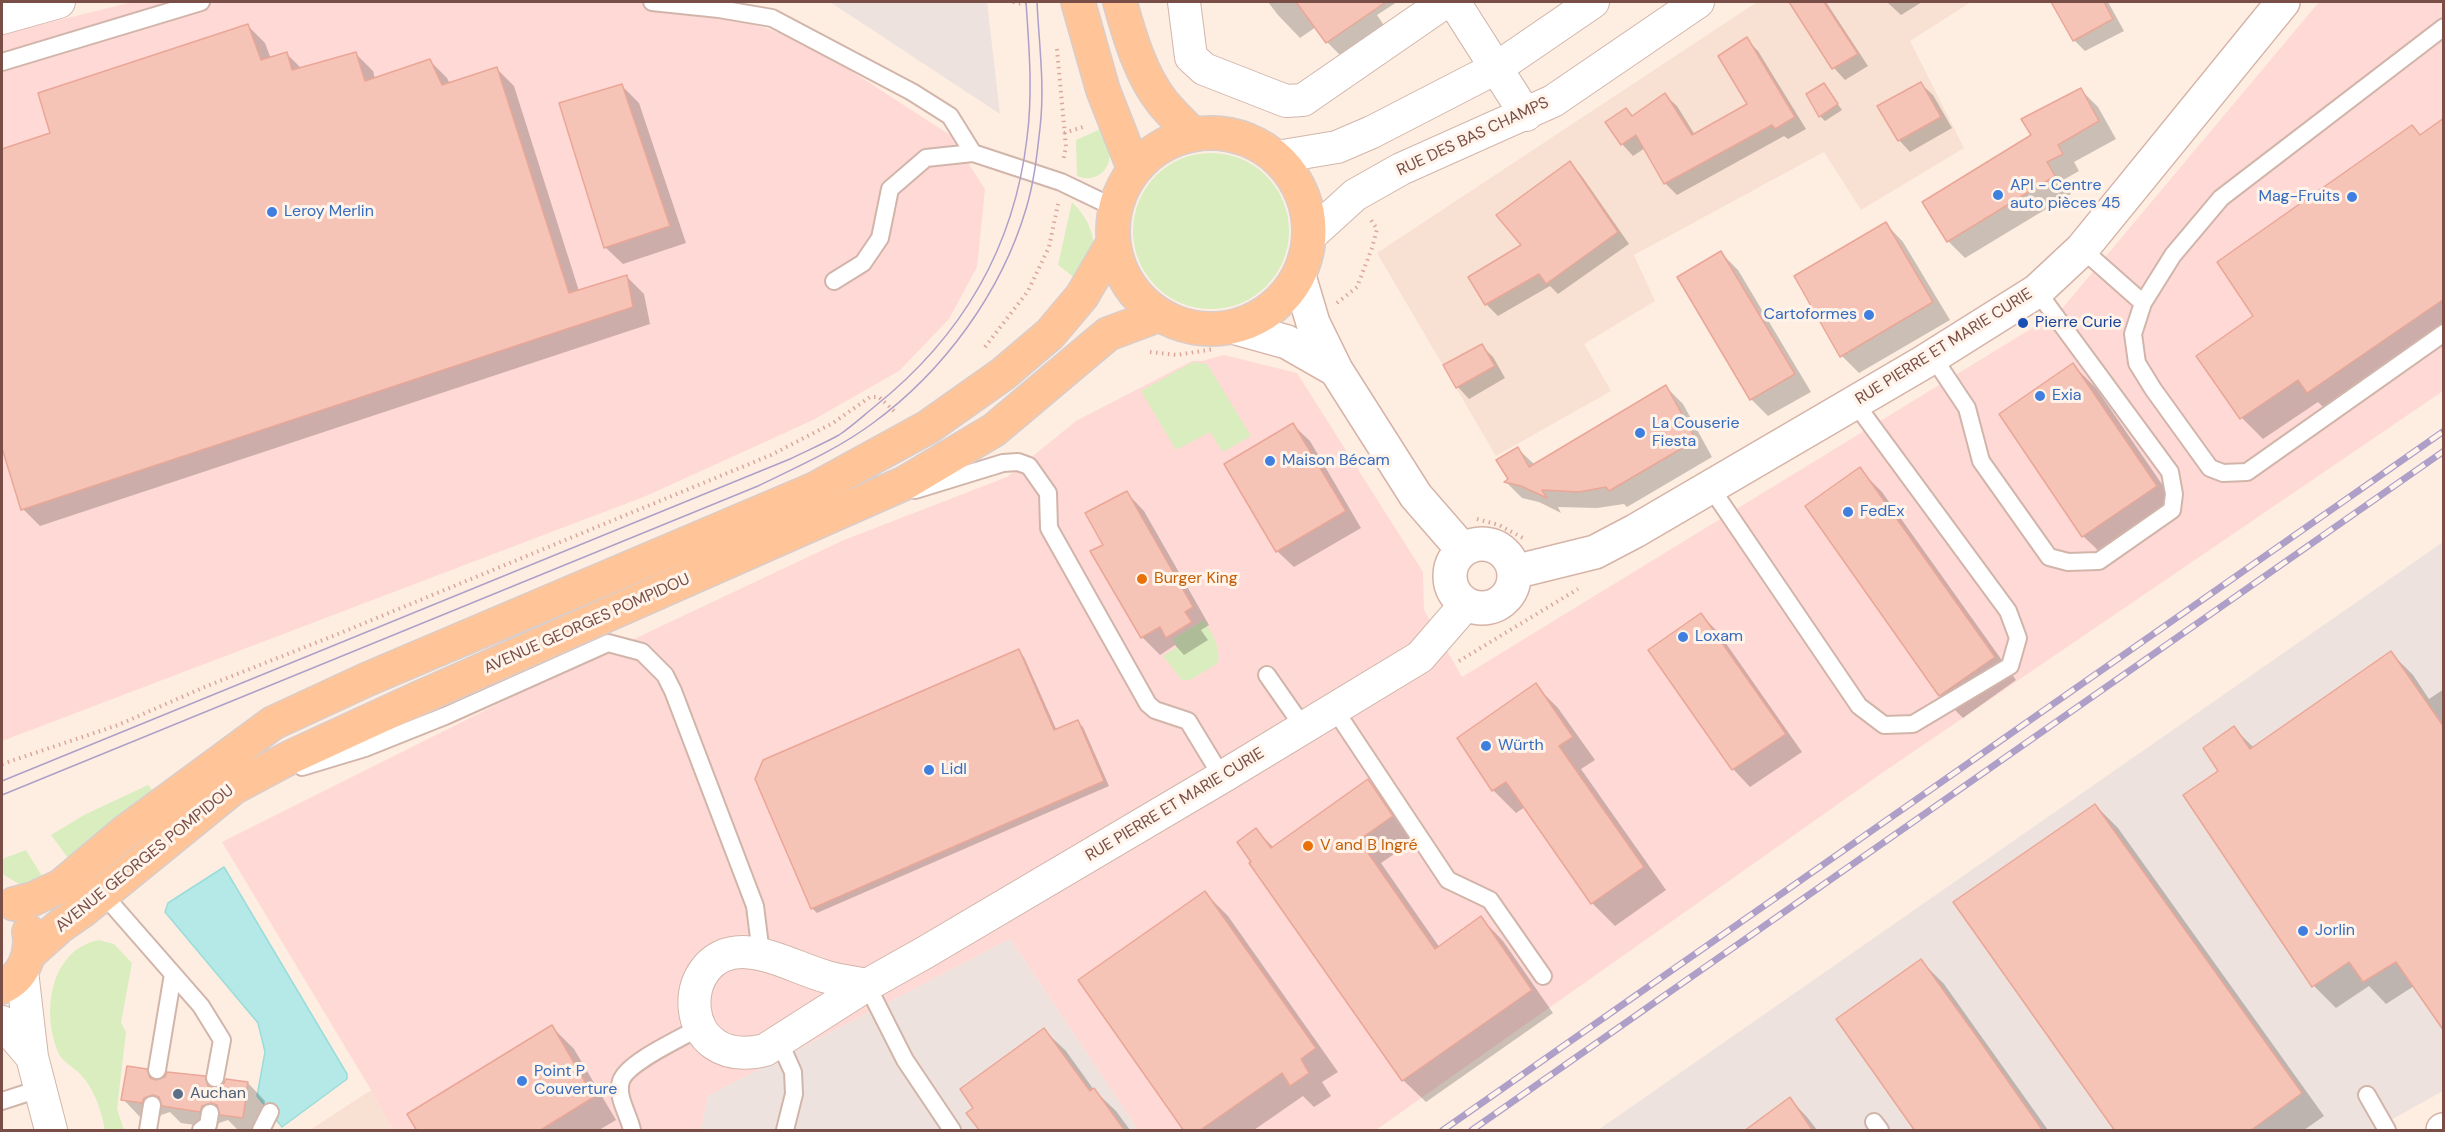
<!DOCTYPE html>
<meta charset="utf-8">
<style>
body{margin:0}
#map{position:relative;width:2445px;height:1132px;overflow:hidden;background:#feeee2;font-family:"DM Sans",sans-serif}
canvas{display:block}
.frame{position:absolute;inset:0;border:3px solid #784e46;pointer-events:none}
</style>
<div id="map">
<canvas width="2445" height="1132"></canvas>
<div class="frame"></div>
</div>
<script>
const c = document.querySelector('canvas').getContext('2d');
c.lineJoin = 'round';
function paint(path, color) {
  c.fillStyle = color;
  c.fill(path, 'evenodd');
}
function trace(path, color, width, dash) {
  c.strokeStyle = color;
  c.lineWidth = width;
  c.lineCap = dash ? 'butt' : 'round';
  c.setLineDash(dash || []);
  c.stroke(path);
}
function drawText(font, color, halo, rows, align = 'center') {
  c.font = font + ' "DM Sans",sans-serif';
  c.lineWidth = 6;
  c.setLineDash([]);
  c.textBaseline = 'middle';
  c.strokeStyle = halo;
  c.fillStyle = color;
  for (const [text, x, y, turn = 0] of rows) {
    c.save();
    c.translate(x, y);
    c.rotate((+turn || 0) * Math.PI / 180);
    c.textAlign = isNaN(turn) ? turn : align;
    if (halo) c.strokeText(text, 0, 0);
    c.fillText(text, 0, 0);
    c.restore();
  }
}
const residential = new Path2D(`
 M1757,2H1971L1910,41L1964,148L1861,210L1824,152L1634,255L1655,301L1584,344L1611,391L1496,456L1377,253Z
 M371,1090L393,1130H310Z`);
const commercial = new Path2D(`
 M133,2H680L695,5L805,41L950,135L985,189L977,267L949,319L899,371L813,420L646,496L2,741V34Z
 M2319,2H2443V391L1882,773L1376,1130H1138L1010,939L708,1096L701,1130H393L371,1090L222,842L530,688L844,540L1007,477L1076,421L1192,361H1202L1224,355L1297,373L1423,572L1424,610L1462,677L2060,311Z`);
const industrial = new Path2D(`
 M830,2H987L1000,114Z
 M2443,542V1091L2373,1130H1598Z
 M1010,939L1138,1130H701L708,1096Z`);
const green = new Path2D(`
 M1103,128C1110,144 1116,166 1097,176C1090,179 1085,179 1077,176L1076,140Z
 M1133 231a78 78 0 1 1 156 0a78 78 0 1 1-156 0Z
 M1072,202C1086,216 1097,234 1092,255C1090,263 1081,272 1077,280L1058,265Z
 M1193,362L1207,364L1251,436L1223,452L1210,432L1176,450L1141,391Z
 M1204,620C1212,634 1221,646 1218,663L1190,680H1182L1163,656L1177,647L1173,639Z
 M148,785L155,793L71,862L51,835L84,815Z
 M26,850L45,881L19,884L2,874V859Z
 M99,940L114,944L132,963L121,1023L126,1032L117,1109L124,1130H105C101,1110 94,1087 79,1073C73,1067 63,1062 59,1054C41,1014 49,950 99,940Z`);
const water = new Path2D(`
 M224,867L347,1074V1079L282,1127L257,1096L265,1052L258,1023L165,912L168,903Z`);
const shadow = new Path2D(`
 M1268,2H1397L1377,15L1391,36L1350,65L1327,42L1316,27L1300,38L1278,15Z
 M1802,2H1826L1868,66L1845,80L1834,68L1794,6Z
 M1887,2H1922L1901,15Z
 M2053,2H2108L2124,31L2085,51L2074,40Z
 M248,26L265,43L271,59L287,54L302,69L355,53L373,71L375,79L430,61L447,78L450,84L497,69L514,86L579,291L626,276L644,294L650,324L40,526L23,509L2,443V151L52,134Z
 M1746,39L1758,51L1806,129L1788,139L1784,136L1677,195L1665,183L1645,148L1633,156L1622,144L1626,110L1633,117L1665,95L1677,106L1695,135L1749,105Z
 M1921,84L1933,95L1952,128L1910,152L1899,140Z
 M1824,85L1842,110L1825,121L1820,116Z
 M622,86L639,103L686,243L623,264L605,247Z
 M2081,90L2098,107L2116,139L2074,162L2079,171L2063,180L2071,194L1965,258L1948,241L2033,136Z
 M2444,120V334L2329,413L2318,402L2263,439L2242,418L2198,356L2255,316L2412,127L2421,136Z
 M1570,163L1581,175L1629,244L1558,294L1550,286L1498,316L1486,304L1470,277L1523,246Z
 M1886,224L1903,242L1950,320L1859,373L1842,356Z
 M1721,253L1738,270L1811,392L1768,416L1751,399L1679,277Z
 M1482,346L1493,357L1505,378L1469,399L1458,387Z
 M2073,365L2096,388L2179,509L2106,558L2083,536Z
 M1666,387L1683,404L1712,457L1627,507L1624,504L1597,508L1558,507L1561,513L1539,502L1522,498L1506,482L1510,480L1518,449L1535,465Z
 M1293,425L1310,441L1361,528L1294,567L1277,551Z
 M1859,469L1882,492L2016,680L1963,718L1940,695Z
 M1127,493L1144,511L1209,625L1201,630L1208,640L1184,655L1175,645L1160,655L1142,637L1105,545Z
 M1701,615L1718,632L1802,752L1750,787L1733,769L1650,650Z
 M1018,651L1024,657L1057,731L1078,722L1083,727L1109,786L817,913L812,908Z
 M2391,653L2413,675L2429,699L2444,689V1027L2414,986L2386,1004L2369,986L2336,1008L2314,986L2185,795L2220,771L2234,728L2254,748Z
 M1535,685L1558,708L1595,760L1581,769L1666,890L1615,926L1592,903L1525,807L1516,813L1493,790L1459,738Z
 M1368,781L1391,804L1415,840L1381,863L1440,948L1481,918L1503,941L1553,1013L1426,1102L1403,1080L1256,830L1274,848Z
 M2095,805L2118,828L2324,1116L2304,1130H2117Z
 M1205,893L1228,916L1338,1072L1322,1082L1331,1096L1314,1107L1303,1096L1254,1130H1186Z
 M1921,961L1944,984L2048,1130H1917Z
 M552,1027L574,1049L616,1120L599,1130H419Z
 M1044,1030L1066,1051L1094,1090L1116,1111L1130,1130H981Z
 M146,1070L157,1082L204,1078L216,1089L248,1083L265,1101L261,1130H238L228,1120L219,1123L217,1128L181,1123L170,1112L161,1115L159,1120L140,1117L123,1099Z
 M1790,1099L1807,1117L1817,1130H1747Z`);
const building = new Path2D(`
 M1296,2H1386L1326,43Z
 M1789,2H1824L1858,54L1832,69Z
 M2051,2H2104L2113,19L2073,41Z
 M248,24L261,60L287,52L292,70L356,52L365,81L430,59L442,85L497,67L569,293L627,275L633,307L21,510L2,448V149L50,133L38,93Z
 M1747,37L1795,117L1775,129L1772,125L1664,184L1636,135L1621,145L1605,122L1626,108L1632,116L1665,93L1692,135L1747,104L1718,56Z
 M1921,82L1941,117L1898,141L1877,106Z
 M1824,83L1838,104L1819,117L1806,94Z
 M622,84L670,226L604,248L559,103Z
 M2081,88L2099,121L2058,145L2063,154L2047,162L2055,176L1947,242L1922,202L2031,135L2021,119Z
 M2444,118V299L2307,393L2298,380L2240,419L2196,356L2253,316L2217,262L2412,125L2420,135Z
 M1570,161L1618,232L1546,284L1539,274L1485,305L1468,277L1521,245L1496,215Z
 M1886,222L1933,302L1840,357L1794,276Z
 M1721,251L1795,374L1750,400L1677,277Z
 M1482,344L1495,366L1456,388L1443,365Z
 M2073,363L2157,486L2082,537L1999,414Z
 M1666,385L1696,440L1609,491L1606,487L1579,492L1542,490L1547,498L1521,486L1504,482L1508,479L1496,460L1518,447L1529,467Z
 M1293,423L1346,511L1276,552L1224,464Z
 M1860,467L1995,657L1939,696L1805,506Z
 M1127,491L1193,607L1185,612L1192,622L1166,638L1160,627L1141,638L1090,551L1103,545L1085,513Z
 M1701,613L1786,734L1732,770L1648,650Z
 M1019,649L1054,730L1078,720L1104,781L811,909L755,779L763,760Z
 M2391,651L2444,727V1031L2396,962L2363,982L2349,962L2312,987L2183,795L2218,771L2203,748L2234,726L2250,749Z
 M1536,683L1573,737L1559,746L1644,867L1591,904L1506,782L1492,791L1457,738Z
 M1368,779L1393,816L1359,840L1435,949L1481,916L1532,990L1402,1081L1249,863L1251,862L1237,842L1256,828L1271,848Z
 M2095,804L2302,1093L2250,1131H2115L1953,902Z
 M1205,891L1316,1048L1301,1059L1309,1073L1290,1086L1282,1073L1199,1131H1184L1078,980Z
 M1921,959L1975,1034L2043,1131H1915L1836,1019Z
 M552,1025L594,1097L539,1131H417L407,1114Z
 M1044,1028L1090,1091L1094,1088L1125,1131H980L966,1113L973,1108L960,1089Z
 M127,1066L147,1069L150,1078L156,1080L165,1077L167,1072L205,1076L208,1086L214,1088L223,1085L226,1079L248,1082L243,1118L220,1115L217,1105L211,1103L202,1106L200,1112L162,1106L159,1097L153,1095L144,1098L142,1103L121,1100Z
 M1790,1097L1813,1131H1744Z`);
const path = new Path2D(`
 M1014,2L1015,4L1029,2
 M1057,49L1066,147L1063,161
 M1064,133L1086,126
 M1337,303L1357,287L1372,248L1377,229L1371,220
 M985,347L1028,291L1049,247L1058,204
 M1150,352L1177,355L1214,349
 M1477,519L1499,525L1523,538
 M1459,661L1578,589
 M2,764L118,725L207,686L338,634L771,455L833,423L870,397H879L895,412`);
const lane = new Path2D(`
 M652,2L719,9L772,18L912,92L950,116L973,153
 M2444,27L2221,198L2173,255L2143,303L2133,334L2137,363L2153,389L2210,468L2223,473L2247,472L2444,333
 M2,62L201,2
 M2082,249L2143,303
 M834,281L863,263L880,238L890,189L926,158L973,153L1061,182L1115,208
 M1933,357L1967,408L1981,461L2049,557L2068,562L2099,561L2172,510L2174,494L2170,472L2037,291
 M1711,488L1859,706L1884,725L1913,724L2010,666L2018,638L2008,611L1855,403
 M915,490L1003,463L1018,462L1029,466L1048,493L1049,528L1148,704L1155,710L1188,721L1222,777
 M1267,675L1304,728
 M1335,710L1448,880L1490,900L1543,976
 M302,767L365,748L445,716L608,643L642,652L665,675L673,691L755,906L761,954
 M103,894L201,1006L222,1040L215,1078
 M867,985L905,1060L952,1130
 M779,1041L793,1072L794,1094L785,1130
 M157,1070L173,974
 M2367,1095L2387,1130
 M2,1101L39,1089
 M1874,1122L1880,1130
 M148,1130L152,1105
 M201,1130L208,1125L210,1113
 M261,1130L270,1112
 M632,1130C629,1115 616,1097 621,1081C627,1062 682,1038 700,1027`);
const street = new Path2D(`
 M1184,2L1191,57L1204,69L1286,101L1303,100L1445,2
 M1454,2L1526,115
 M2,18L59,2
 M1277,157L1337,147L1372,132L1498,67L1593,2
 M1310,236L1355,195L1401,169L1553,101L1698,2
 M22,971L32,1057L51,1130
 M867,985C854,982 840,981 827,977C799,969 772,953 743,952C675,951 675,1072 765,1050L867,985L924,953L1222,777L1420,657L1466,604
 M2,1022L32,1057`);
const secondary = new Path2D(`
 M1299,276L1313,323L1336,370L1416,496L1463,550
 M1233,327L1287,342L1336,370
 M1450 576a32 32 0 1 1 64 0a32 32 0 1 1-64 0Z
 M1514,572L1595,552L1635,531L1924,362L2037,291L2082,249L2283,2
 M2443,1130H2444`);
const primary = new Path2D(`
 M1078,2L1103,90L1134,169
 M1120,2C1129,35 1141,76 1163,103C1172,114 1183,124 1192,134
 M1113 231a98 98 0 1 1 196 0a98 98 0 1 1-196 0Z
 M14,904L33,899L61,886L125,832L273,723L368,679L815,489L928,427L1003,374L1050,334L1082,296L1113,243
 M29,954L59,927L82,911L233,788L291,757L417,699L905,483L994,430L1108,334L1159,315
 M2,987C23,978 33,954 29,932`);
const tram = new Path2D(`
 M2,781L790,459C806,451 823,444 839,435C851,427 863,416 874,407C962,337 1014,249 1027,138C1033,92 1029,47 1026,2
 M2,795L758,486C797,467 838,449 873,423C944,371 1001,293 1026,209C1034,183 1037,155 1040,128C1045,86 1039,44 1037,2`);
const rail = new Path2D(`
 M1443,1130L2444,431
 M1472,1130L2444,451`);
const markers = [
 [1998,195,6,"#3f7fe0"],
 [2352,197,6,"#3f7fe0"],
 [272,212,6,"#3f7fe0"],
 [1869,315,6,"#3f7fe0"],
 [2023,323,6,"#1a4fb4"],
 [2040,396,6,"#3f7fe0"],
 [1640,433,6,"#3f7fe0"],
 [1270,461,6,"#3f7fe0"],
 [1848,512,6,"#3f7fe0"],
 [1142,579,6,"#e8710a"],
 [1683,637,6,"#3f7fe0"],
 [1486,746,6,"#3f7fe0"],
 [929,770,6,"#3f7fe0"],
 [1308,846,6,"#e8710a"],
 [2303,931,6,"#3f7fe0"],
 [522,1081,6,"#3f7fe0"],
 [178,1094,6,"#5c6f8a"]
];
const streetNames = [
 ["RUE DES BAS CHAMPS",1473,137,-25],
 ["RUE PIERRE ET MARIE CURIE",1944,347,-32],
 ["AVENUE GEORGES POMPIDOU",587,624,-24],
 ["RUE PIERRE ET MARIE CURIE",1175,805,-31],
 ["AVENUE GEORGES POMPIDOU",145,859,-39]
];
const shopNames = [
 ["API - Centre",2010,186],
 ["auto pièces 45",2010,204],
 ["Mag-Fruits",2340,197,"right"],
 ["Leroy Merlin",284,212],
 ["Cartoformes",1857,315,"right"],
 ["Exia",2052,396],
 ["La Couserie",1652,424],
 ["Fiesta",1652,442],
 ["Maison Bécam",1282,461],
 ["FedEx",1860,512],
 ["Loxam",1695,637],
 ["Würth",1498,746],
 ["Lidl",941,770],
 ["Jorlin",2315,931],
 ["Point P",534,1072],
 ["Couverture",534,1090]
];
const transitNames = [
 ["Pierre Curie",2035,323]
];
const foodNames = [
 ["Burger King",1154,579],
 ["V and B Ingré",1320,846]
];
const serviceNames = [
 ["Auchan",190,1094]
];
paint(residential, '#f8e0d2');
paint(commercial, '#ffd9d5');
paint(industrial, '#ede2dd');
paint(green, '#daedbf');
paint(water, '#b4e9e7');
trace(water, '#9adcda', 1.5);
paint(shadow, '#0003');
paint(building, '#f6c4b7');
trace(building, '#eaa696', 1.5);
trace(lane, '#d2b5aa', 20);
trace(street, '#d2b5aa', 34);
trace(secondary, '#d6b3a7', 36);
trace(primary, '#d9cdcb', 36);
trace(path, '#dba79a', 4, [1.5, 4.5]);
trace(lane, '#fff', 16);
trace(street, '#fff', 32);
trace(secondary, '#fff', 33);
trace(primary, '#ffc598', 33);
trace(tram, '#ae9fc8', 1.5);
trace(rail, '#ae9fc8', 7);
trace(rail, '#fff3ea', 4.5, [14]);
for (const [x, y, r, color] of markers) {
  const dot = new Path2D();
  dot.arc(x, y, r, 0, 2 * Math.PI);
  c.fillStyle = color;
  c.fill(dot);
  trace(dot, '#fff3ea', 2);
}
drawText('16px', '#784e46', '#fff3ea', streetNames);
drawText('16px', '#366cbe', '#fff3ea', shopNames, 'left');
drawText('16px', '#164399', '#fff3ea', transitNames, 'left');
drawText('16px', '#c56008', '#fff3ea', foodNames, 'left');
drawText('16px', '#4e5e75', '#fff3ea', serviceNames, 'left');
</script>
